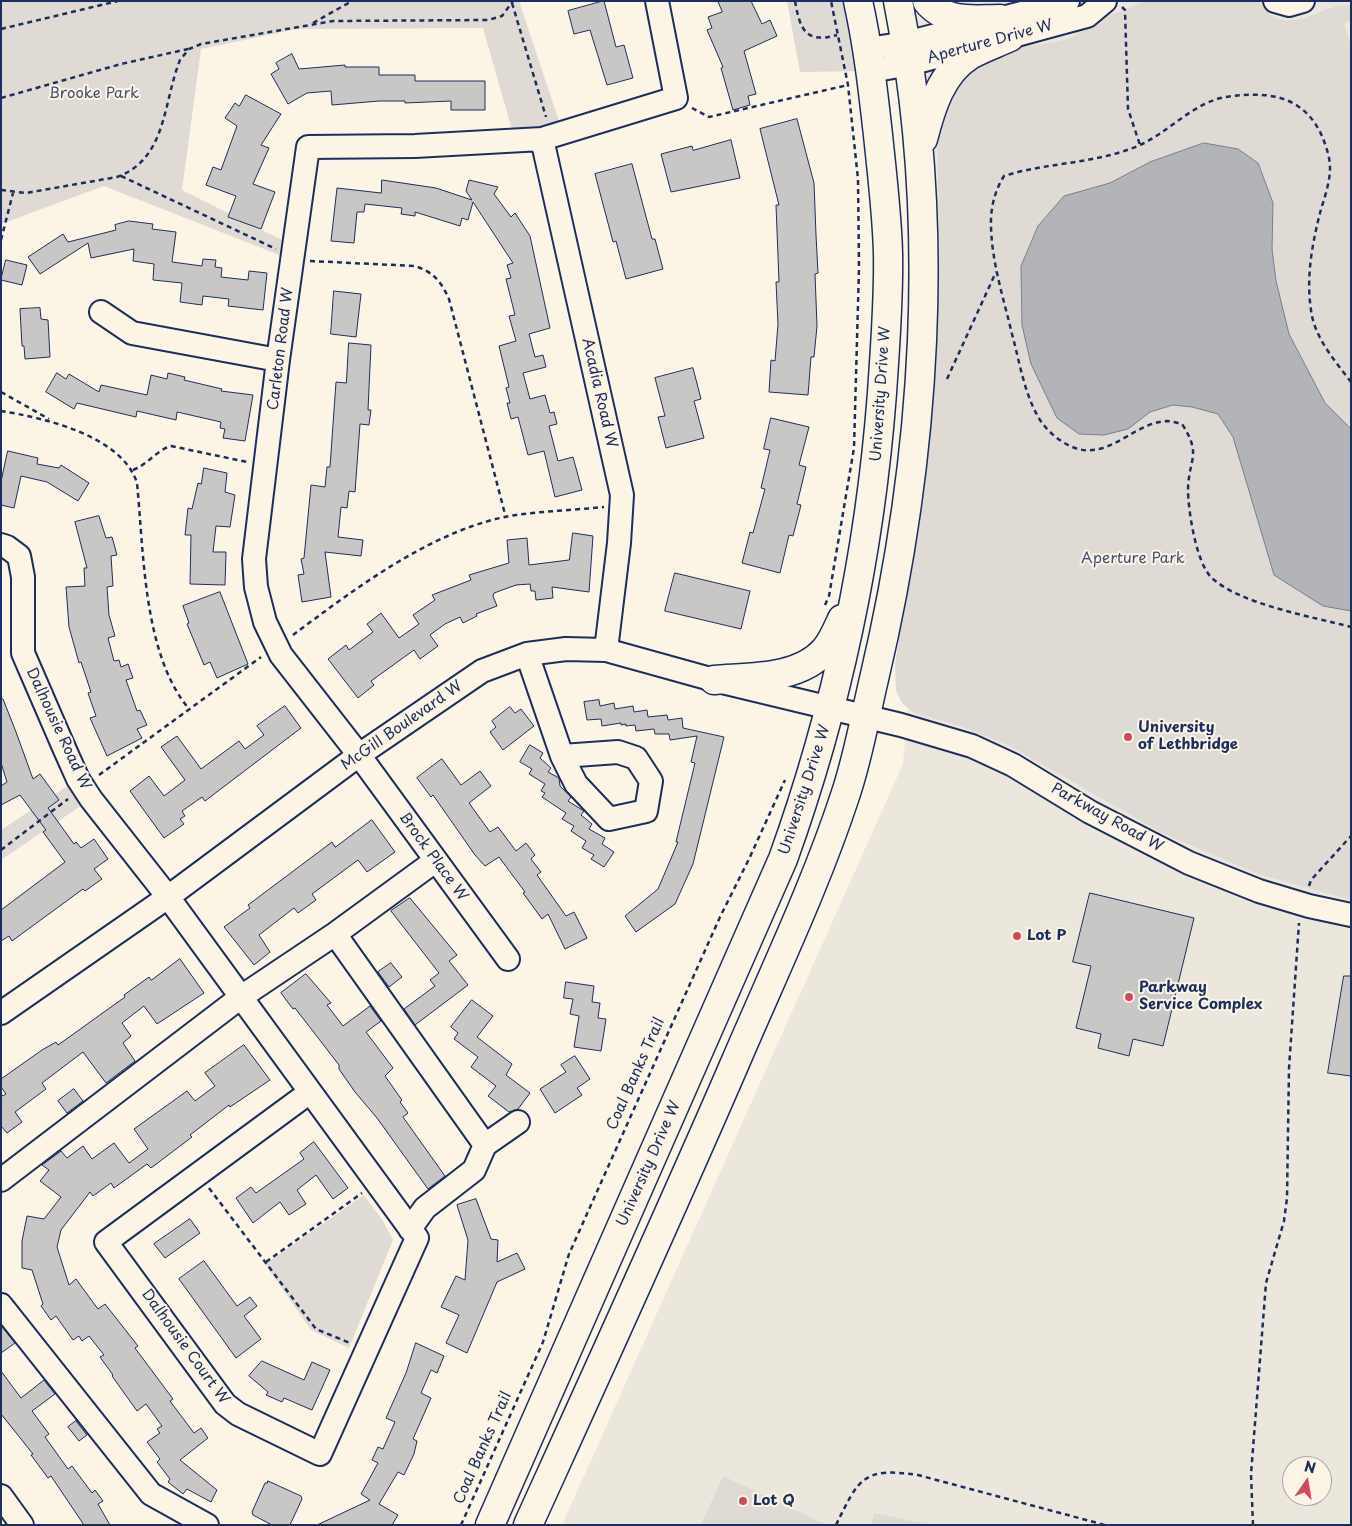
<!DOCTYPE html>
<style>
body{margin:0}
#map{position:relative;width:1352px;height:1526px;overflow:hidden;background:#fcf5e5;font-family:"Playpen Sans",sans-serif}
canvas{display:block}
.frame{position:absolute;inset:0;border:2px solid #1b2f5e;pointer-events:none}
.north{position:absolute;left:1282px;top:1456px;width:50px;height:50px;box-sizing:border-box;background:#fcf5e5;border:1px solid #a2a6af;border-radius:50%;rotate:13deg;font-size:14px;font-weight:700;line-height:20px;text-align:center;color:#1b2f5e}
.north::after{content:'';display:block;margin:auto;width:18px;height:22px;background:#d1495b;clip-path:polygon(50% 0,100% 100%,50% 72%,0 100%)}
</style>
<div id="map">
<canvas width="1352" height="1526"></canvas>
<div class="frame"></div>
<div class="north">N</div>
</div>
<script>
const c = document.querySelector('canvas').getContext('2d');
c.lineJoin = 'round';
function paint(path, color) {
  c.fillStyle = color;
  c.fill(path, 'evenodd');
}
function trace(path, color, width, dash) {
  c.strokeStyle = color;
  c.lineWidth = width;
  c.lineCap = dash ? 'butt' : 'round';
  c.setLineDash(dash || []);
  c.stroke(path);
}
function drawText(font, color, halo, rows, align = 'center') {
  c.font = font + ' "Playpen Sans",sans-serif';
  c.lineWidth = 4;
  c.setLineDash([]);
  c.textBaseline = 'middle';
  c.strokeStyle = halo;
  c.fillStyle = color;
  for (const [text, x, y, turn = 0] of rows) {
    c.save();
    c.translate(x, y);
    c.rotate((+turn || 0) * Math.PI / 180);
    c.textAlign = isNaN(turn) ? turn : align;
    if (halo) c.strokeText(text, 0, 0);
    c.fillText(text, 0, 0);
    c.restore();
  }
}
const built = new Path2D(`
 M898,1H1351V1525H562L903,764L939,321ZM1292,1466H1322V1496H1292Z`);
const green = new Path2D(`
 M1,1H519L563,133L515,140L483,28L297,29L201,49L182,190L294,246L292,260L104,186L1,224Z
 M787,1H858L871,71L800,72Z
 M1146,1H1259C1284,45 1325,0 1351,5V21L1344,23L1351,47V900L1258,874L1160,832L1010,746L963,727L915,713L902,703L896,691L895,664L916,535L928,438L939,246L937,139L939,117L957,77L1024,42L1037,45L1065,40L1074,36L1081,26Z
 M78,779L91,799L1,860V830Z
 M364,1195L383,1221L393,1240L349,1348L311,1330L265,1264Z
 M723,1476L827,1525H701Z
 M874,1513L932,1525H871Z`);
const water = new Path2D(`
 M1204,143L1238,149L1258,163L1273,203L1272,249L1276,281L1289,334L1325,403L1351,429V611L1323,606L1274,575L1233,437L1218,414L1192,407L1173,405L1150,412L1128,429L1104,435L1079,434L1057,418L1031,364L1022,325L1021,266L1038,226L1064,196L1110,183L1150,162Z`);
const building = new Path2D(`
 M604,1L616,47L624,45L633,78L607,85L590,30L574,34L568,11Z
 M718,1H751L762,24L770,20L777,36L744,51L756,94L748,96L750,105L733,110L721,68L723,67L707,30L712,28L708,17L722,12Z
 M292,54L299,69L345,65V67H379V75H415V81H485V110H451V101L405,103V101H379L332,105L331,91L307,93L288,104L271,74L279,69L276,63Z
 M246,95L281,114L261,145L269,148L253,184L275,192L261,229L228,217L236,196L206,185L213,167L221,170L237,126L225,118L235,103L239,106Z
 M797,119L814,183L816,235L818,273L815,274L817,326L814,357H811L808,395L769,392L771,360L775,361L778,324L776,282H779L776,205H779L760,129Z
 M731,140L740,178L671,192L661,154L692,146L693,150Z
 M632,164L652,239H655L663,269L626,279L616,241L613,242L595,174Z
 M382,180L436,188L472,200L466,191L469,180L498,187L494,194L511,217L515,213L530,236L550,328L529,334L535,357L543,355L546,367L523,373L530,399L545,395L550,413L554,412L557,424L549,426L558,461L573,457L582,490L555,497L544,451L528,455L518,417L511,419L507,403H510L506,388L509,387L499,346L516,341L509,316L515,315L506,279L511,278L507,265L513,263L473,202L468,220L462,218L460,226L415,212V216L401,214L402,208L365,204L364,212H357L354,243L331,241L337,188L381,193Z
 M129,221L153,224L152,229L176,232L172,262L202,266L203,259L216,260L215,267L222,268L221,277L248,280L249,271L267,273L263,310L228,306L229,299L203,296L202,305L180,302L182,283L153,280L154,264L133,261L134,249L91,258L88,243L40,274L28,257L63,234L68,242L116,230L115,225Z
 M6,260L27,265L22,285L1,280Z
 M334,291L361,294L356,337L331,334Z
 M40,308L41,319L48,320L50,357L25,359L24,346H22L20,309Z
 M349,343L371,345L368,410H371L369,425L360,424L355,492L349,491L347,508L341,507L338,537L363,540L361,556L325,552L331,597L302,602L298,575L304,574L301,559L304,558L311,485L325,487L327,467H330L336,382L346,383Z
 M693,368L701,399L694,401L704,438L666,448L658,417L665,416L655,378Z
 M57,373L66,379L69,374L99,392L101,385L147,395L151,375L167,379L168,373L185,377L184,380L222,389L221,391L253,395L245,441L223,438L225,429L220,428L221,422L177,412L176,420L137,411L136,417L77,403L74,409L46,392Z
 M771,418L809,427L799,465L806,467L797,504L801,505L793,536L789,535L780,573L742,563L750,532L753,533L765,489L761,488L770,450L764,449Z
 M8,451L38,458L37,464L59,468L61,465L89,483L78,501L47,482L21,476L14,508L1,505V482Z
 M204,468L227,473L225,492L235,495L230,527L216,526L213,552H226L225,585L190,584L191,535H185L188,508L192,509L198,483L201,484Z
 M99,516L106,538L112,537L117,555L111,556L113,586L107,587L109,615L115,636L108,638L114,661L119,660L121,667L128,664L133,678L126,680L137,711L140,710L147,725L137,729L142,738L107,756L90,718L96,716L88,693L91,692L81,662L79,663L69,627L66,587L85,586L84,568H87L75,522Z
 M573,533L593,536L589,592L552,587L553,598L536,600L535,591H531L530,584L516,585L494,593L493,596L497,606L476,614L477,616L463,623L460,617L445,624L430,635L438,646L420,659L414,650L371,681L374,685L358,698L328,659L346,645L349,650L373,632L367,624L381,613L399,638L419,624L413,615L435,600L432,595L471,580L469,575L509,563L507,540L527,538L529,565L569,560Z
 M675,573L750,591L741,629L665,611Z
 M220,592L248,664L217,678L210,662L204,665L187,624L189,623L183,606Z
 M1,699H3L16,732L33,779L40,774L59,800L48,808L74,844L76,842L81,848L94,839L108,859L94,869L102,879L85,891L83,889L12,941L9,936L1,941V910L65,862L43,832L46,830L20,795L1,805V786L7,782L1,763Z
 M599,700L600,706L614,703L615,709L633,706L634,712L647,710L648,717L667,715L668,720L682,718L683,728L724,737L693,864L675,904L636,932L625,916L658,889L678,842H676L695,763L691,762L697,736L670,740L669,734H655L654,729L636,731L635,725L626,726V724L621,725V723L602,726L601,719L587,720L584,702Z
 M285,706L301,728L205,801L202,797L182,811L185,816L180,819L184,824L164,838L130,791L149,776L164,796L185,780L161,747L177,736L201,769L239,741L245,749L264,735L257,726Z
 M510,707L515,713L521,709L534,726L503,750L490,732L496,727L492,721Z
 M530,745L543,753L540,758L551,768L548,772L559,778L560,786L571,797L568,801L584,811L581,815L592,824L589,829L605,838L602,844L614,852L604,867L591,859L594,855L582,848L586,841L571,831L574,826L562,819L566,813L542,797L545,793L541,791L545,784L529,774L532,769L520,762Z
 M442,759L461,785L480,771L491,786L469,803L490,832L498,827L516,851L526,843L535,855L531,859L541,872L537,875L566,916L574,912L587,938L565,949L548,914L542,919L523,893L525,892L499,857L485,866L475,855L433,795L431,797L417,778Z
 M372,820L395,852L367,872L358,860L312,894L316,900L298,913L294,908L259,935L270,952L254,965L224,927L250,908L248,905L332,842L335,847Z
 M1090,893L1194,918L1163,1046L1133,1039L1129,1056L1098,1048L1101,1034L1076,1028L1091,966L1073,962Z
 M410,898L457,955L449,961L468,985L415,1025L404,1009L435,986L430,980L439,973L391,911Z
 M180,959L204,993L157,1024L144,1006L122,1023L131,1036L123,1043L135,1061L106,1083L83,1052L42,1083L46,1089L15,1112L22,1122L7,1133L1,1126V1094L3,1096L6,1094L1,1087V1079L42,1050L56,1042L58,1045L125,997L124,995L149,977L151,980Z
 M391,963L402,977L389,987L378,972Z
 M306,974L331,1003L327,1005L343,1026L370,1006L381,1021L366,1032L393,1068L385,1076L402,1100L400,1102L408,1113L403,1117L445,1176L428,1189L377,1118L355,1092L339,1069V1065L295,1008L293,1009L281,993Z
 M1344,976H1351V1076L1328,1073Z
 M566,982L594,986L592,1002L600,1003L598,1018L606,1019L601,1051L574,1047L579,1016L570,1014L573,999L564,998Z
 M472,1000L493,1016L477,1037L512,1064L506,1075L530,1093L518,1109L509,1112L488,1096L496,1086L471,1067L478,1057L454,1039L458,1033L451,1027Z
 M244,1045L270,1080L230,1107L229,1105L190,1135L192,1137L151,1168L147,1164L114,1188L111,1183L93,1196L90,1192L61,1230L57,1247L69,1285L76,1279L98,1309L105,1304L138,1346L135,1348L173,1399L170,1401L194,1433L201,1428L208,1438L180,1460L217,1490L211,1502L187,1489L183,1494L168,1482L170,1479L157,1462L160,1459L147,1442L160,1433L157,1429L162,1426L146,1404L137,1411L112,1376L113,1375L100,1357L104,1355L89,1336L82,1341L79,1336L73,1340L56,1316L51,1320L41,1306L43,1304L32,1270L22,1268V1241L27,1216L44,1219L61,1197L40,1181L49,1170L42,1165L61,1151L67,1158L83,1146L92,1159L114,1143L129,1163L148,1149L134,1129L187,1091L195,1101L215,1086L205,1073Z
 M575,1056L590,1079L577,1088L582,1095L555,1113L540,1089L566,1072L561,1065Z
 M74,1089L83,1101L67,1113L58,1101Z
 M314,1142L348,1188L333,1199L316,1175L297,1190L306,1204L289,1215L280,1202L253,1223L236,1198L251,1187L256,1193L304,1159L300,1153Z
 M476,1199L491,1239L498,1240L497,1262L517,1253L525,1269L497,1282L467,1353L446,1343L459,1315L441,1307L456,1276L465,1280L468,1240L457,1205Z
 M190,1219L200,1233L165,1258L154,1244Z
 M204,1261L237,1306L250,1297L257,1306L244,1316L261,1339L236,1358L179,1279Z
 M3,1328L15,1343L1,1353V1329Z
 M416,1343L444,1356L437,1373L431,1370L421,1393L431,1398L413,1439L417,1441L414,1454L404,1475L398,1472L379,1504L398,1515L392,1525H317L370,1500L361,1494L378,1463L372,1460L378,1447L383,1449L395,1422L386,1418L406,1373Z
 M262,1361L304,1380L312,1362L330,1370L312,1410L284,1398L282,1402L266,1395L268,1392L249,1376Z
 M1,1371L21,1398L44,1380L55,1394L32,1411L49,1434L45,1437L68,1469L72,1466L92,1493L95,1490L103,1501L98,1504L110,1525H84L51,1476L48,1478L31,1455L33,1454L1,1414Z
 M76,1421L87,1435L79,1441L68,1427Z
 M268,1481L301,1496L302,1499L290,1525H272L253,1515L252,1512L265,1483H267Z`);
const path = new Path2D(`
 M795,1C800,29 805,44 837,35
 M512,3L546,117
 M1122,7L1125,10L1128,109L1140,145
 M313,23L352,1
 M1,29L118,1
 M1,98L121,64L188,49
 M692,108L709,117L848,85
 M121,176L276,249
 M1,190L26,193L117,177C167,159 163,102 180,60L189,49L201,44L333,21L488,20L502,16L513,1
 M1,240L13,193
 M310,261L415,266C433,272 441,281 449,299L506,518
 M947,379L996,272
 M1351,382C1335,361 1314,337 1311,310C1306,277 1312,245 1320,213C1324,199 1330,183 1330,168C1330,157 1326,146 1322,136C1303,94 1266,91 1226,97C1194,102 1169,132 1140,145C1097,164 1048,162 1004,176C996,189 992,202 991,218C990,257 1003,296 1012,334C1020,363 1024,394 1040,420C1048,432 1061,443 1075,448C1109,460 1135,422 1167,421C1172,421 1177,423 1182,424C1202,455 1189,458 1188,489C1188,510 1196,562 1211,577C1238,604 1314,617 1351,627
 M1,392L49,419
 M1,411C45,418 122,436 137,483C144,553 143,654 189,709
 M133,470C147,465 157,450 171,446L247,462
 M825,605L829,596L854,448L859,268L858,179L848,85L831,1
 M293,635C356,588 436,527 516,515C545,511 575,510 604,507
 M99,775L261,657
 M1,850L68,799
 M1309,886L1311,880L1351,836
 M209,1188L316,1329L350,1343
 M266,1262L362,1193
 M461,1525L543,1342L569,1254L720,917L749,859L785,780
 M836,1525C859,1478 863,1467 918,1475L1105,1525
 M1253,1525L1251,1474L1266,1283L1284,1221L1287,1198L1289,1068L1299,923`);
const minor = new Path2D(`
 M1275,1L1289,5L1303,1
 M868,49L906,43L1068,1
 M871,71L910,64L1087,16L1105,1
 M542,139L622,495L619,543L606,650
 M101,312L132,333L278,360
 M1,545L7,547L19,556L23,577V653L65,750L78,779L91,799L168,897L417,1238L320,1454L238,1414L225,1404L106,1242L310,1092
 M527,654L562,756
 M618,752L636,758L651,781L646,811L609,819L576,784L562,756Z
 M335,934L485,1145
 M508,959L359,755L281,655L265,622L256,587L254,559L278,360L308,147L415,146L542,139L676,98L657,1
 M1,1013L168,897L359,755L482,671L527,654L566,649L606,650L714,680L901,725L972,746L1013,765L1090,812L1189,863L1259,891L1309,906L1351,915
 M1,1180L241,997L335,934L435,861
 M410,1229L425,1208L474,1170L485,1145L518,1122
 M1,1305L151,1494L207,1525
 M1,1496L22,1525`);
const major = new Path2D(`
 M927,1C946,24 973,19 1000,19
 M923,139C931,108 941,73 970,55C983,48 997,43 1010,37
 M714,680C749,677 799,680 825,650C832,642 837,630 842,619
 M490,1525L783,859C837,709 870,552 882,393C885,347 889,300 888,253C887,214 882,174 878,135C873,90 868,46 858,1
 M528,1525C598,1371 668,1218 735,1063C773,974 815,887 845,796C858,758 865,717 874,679C926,459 942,223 898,1`);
const markers = [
 [1128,737,5,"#d1495b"],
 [1017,936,5,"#d1495b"],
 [1129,997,5,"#d1495b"],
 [743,1501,5,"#d1495b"]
];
const streetNames = [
 ["Aperture Drive W",990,42,-15],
 ["Carleton Road W",281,349,-83],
 ["Acadia Road W",599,393,77],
 ["University Drive W",881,394,-86],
 ["McGill Boulevard W",402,726,-35],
 ["Dalhousie Road W",58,729,65],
 ["University Drive W",805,790,-72],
 ["Parkway Road W",1107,818,29],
 ["Brock Place W",433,857,54],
 ["Coal Banks Trail",636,1074,-66],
 ["University Drive W",649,1164,-66],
 ["Dalhousie Court W",185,1347,54],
 ["Coal Banks Trail",483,1448,-66]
];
const parkNames = [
 ["Brooke Park",94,94],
 ["Aperture Park",1133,559]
];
const poiNames = [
 ["University",1138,728],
 ["of Lethbridge",1138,745],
 ["Lot P",1027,936],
 ["Parkway",1139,988],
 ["Service Complex",1139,1005],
 ["Lot Q",753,1501]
];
paint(built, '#ece7dc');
paint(green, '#dfdbd4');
paint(water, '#b2b4b8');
trace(water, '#767f94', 1);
paint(building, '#c8c7c6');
trace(building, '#1b2f5e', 1);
trace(minor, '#1b2f5e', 26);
trace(major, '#1b2f5e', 31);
trace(path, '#1b2f5e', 2.5, [5, 4]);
trace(minor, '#fcf5e5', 22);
trace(major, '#fcf5e5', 28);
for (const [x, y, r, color] of markers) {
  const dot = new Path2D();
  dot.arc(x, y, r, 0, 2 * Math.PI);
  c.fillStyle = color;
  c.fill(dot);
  trace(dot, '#fcf5e5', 2);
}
drawText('15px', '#1b2f5e', '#fcf5e5', streetNames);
drawText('15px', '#425176', '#fcf5e5', parkNames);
drawText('bold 15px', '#1b2f5e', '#fcf5e5', poiNames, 'left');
</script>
